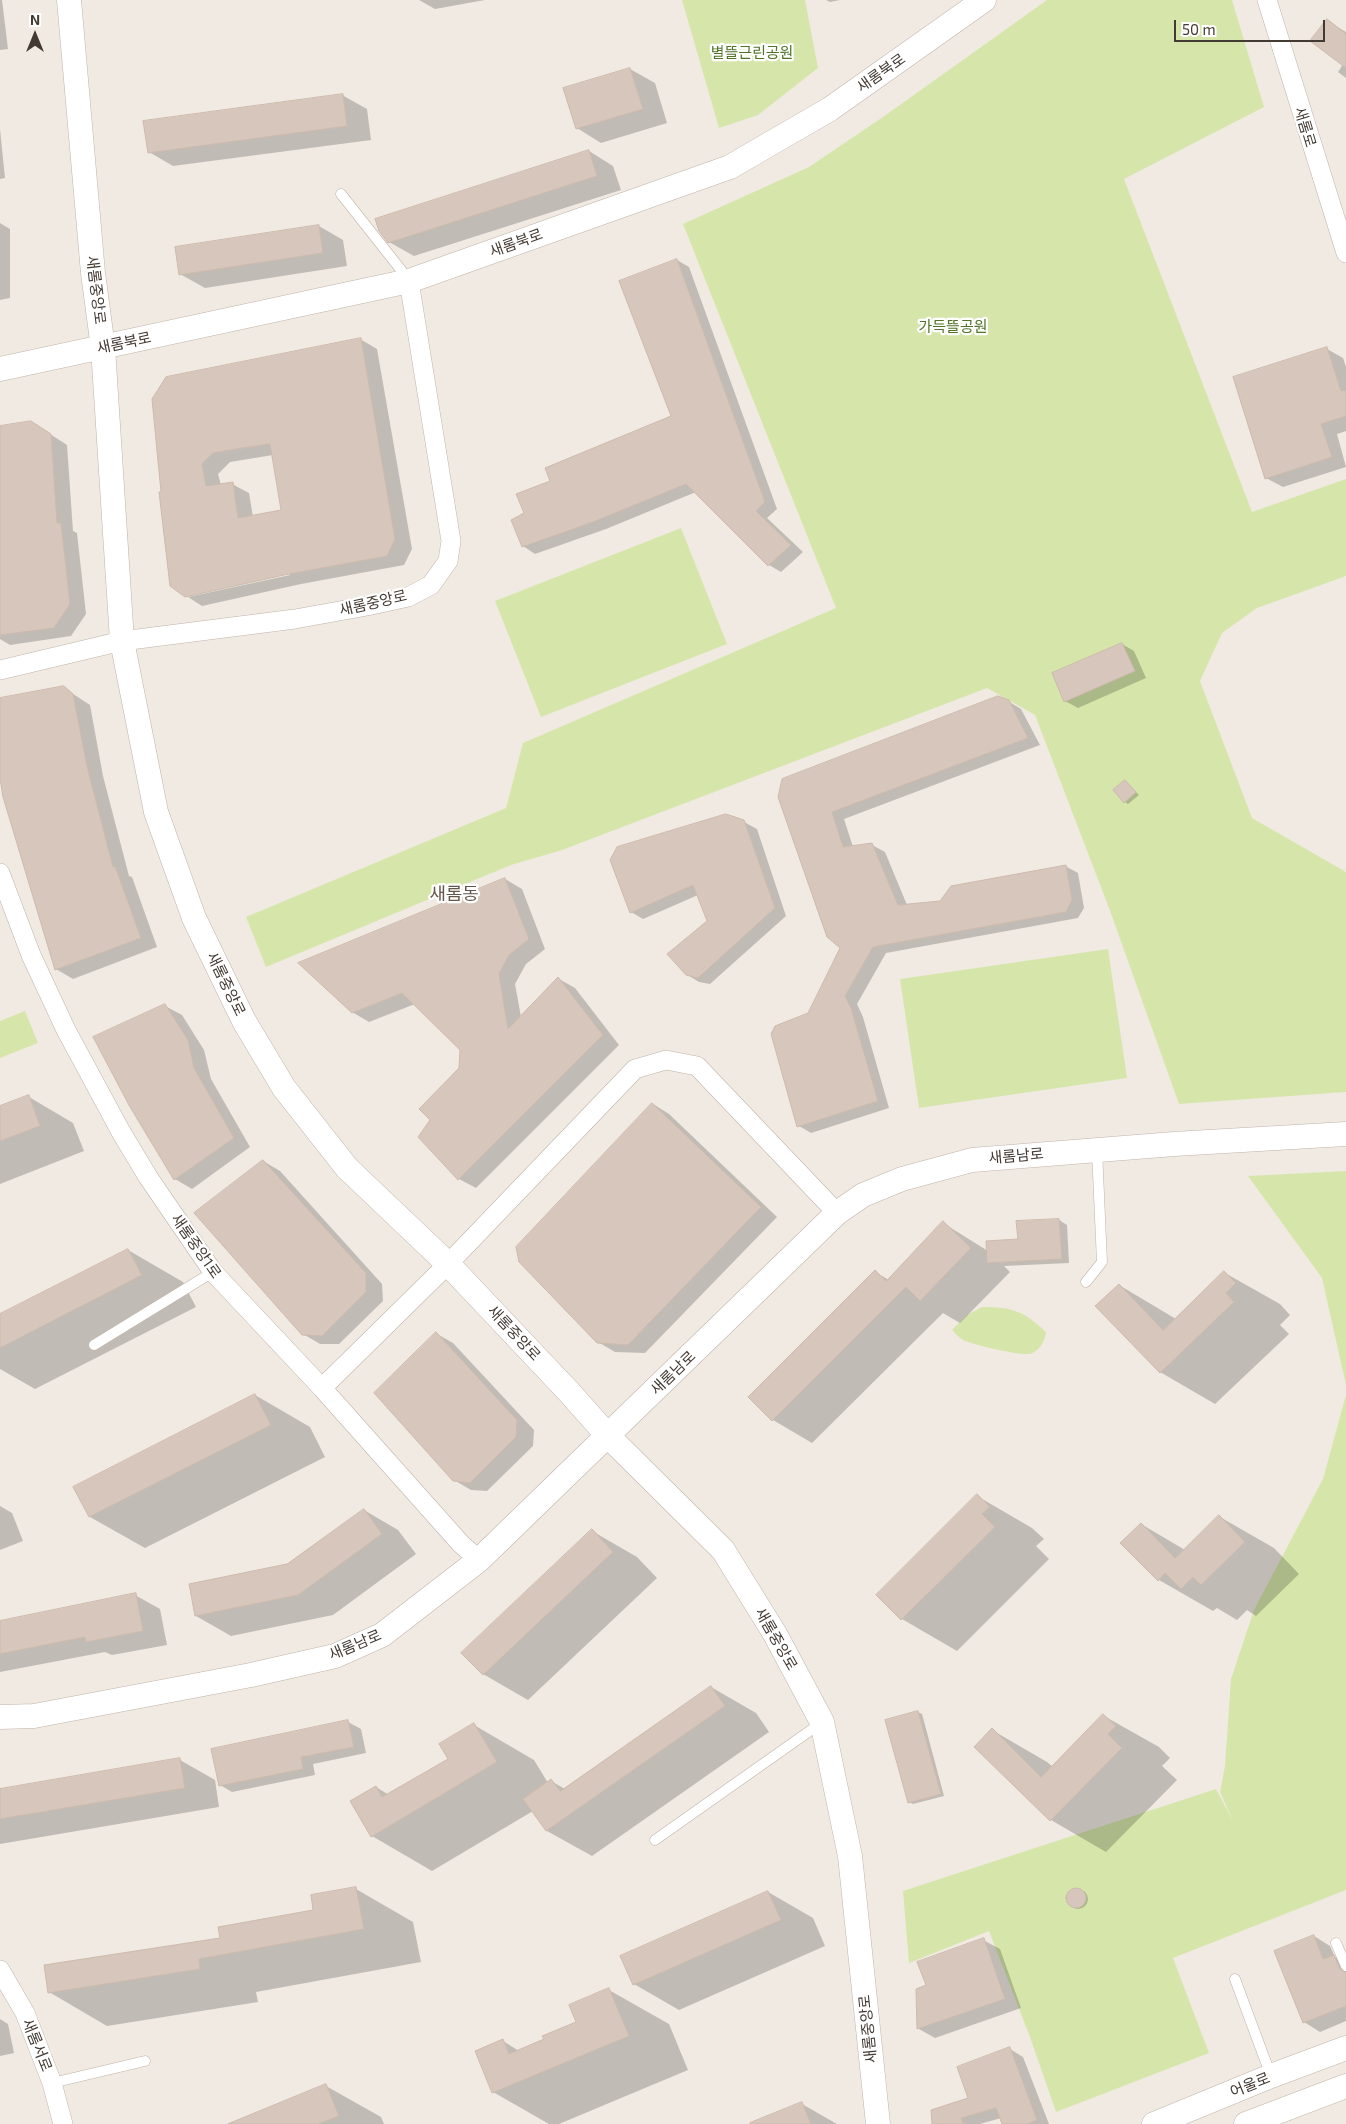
<!DOCTYPE html>
<meta charset="utf-8">
<style>
body{margin:0}
#map{position:relative;width:1346px;height:2124px;overflow:hidden;background:#f1eae3;font-family:"Exo 2",sans-serif}
canvas{display:block}
.north{position:absolute;left:10px;top:10px;width:50px;height:50px;-webkit-text-stroke:4px #fff;paint-order:stroke;rotate:0deg;font-size:14px;font-weight:700;line-height:20px;text-align:center;color:#433a33}
.north::after{content:'';display:block;margin:auto;width:18px;height:22px;background:#433a33;clip-path:polygon(50% 0,100% 100%,50% 72%,0 100%)}
.scale{position:absolute;left:1174px;top:20px;width:151px;height:22px;box-sizing:border-box;border:2px solid #433a33;border-top:0;padding-left:6px;font-size:15px;line-height:18px;white-space:nowrap;color:#433a33;-webkit-text-stroke:4px #fff;paint-order:stroke}
</style>
<div id="map">
<canvas width="1346" height="2124"></canvas>
<div class="north">N</div>
<div class="scale">50 m</div>
</div>
<script>
const c = document.querySelector('canvas').getContext('2d');
c.lineJoin = 'round';
function paint(path, color) {
  c.fillStyle = color;
  c.fill(path, 'evenodd');
}
function trace(path, color, width, dash) {
  c.strokeStyle = color;
  c.lineWidth = width;
  c.lineCap = dash ? 'butt' : 'round';
  c.setLineDash(dash || []);
  c.stroke(path);
}
function drawText(font, color, halo, rows, align = 'center') {
  c.font = font + ' "Exo 2","Noto Sans KR",sans-serif';
  c.lineWidth = 4.5;
  c.setLineDash([]);
  c.textBaseline = 'middle';
  c.strokeStyle = halo;
  c.fillStyle = color;
  for (const [text, x, y, turn = 0] of rows) {
    c.save();
    c.translate(x, y);
    c.rotate((+turn || 0) * Math.PI / 180);
    c.textAlign = isNaN(turn) ? turn : align;
    if (halo) c.strokeText(text, 0, 0);
    c.fillText(text, 0, 0);
    c.restore();
  }
}
const green = new Path2D(`
 M682,0H805L818,68L758,115L719,128Z
 M1047,0H1232L1264,107L1124,179L1252,512L1346,479V576L1257,608L1222,633L1200,681L1252,818L1346,872V1092L1179,1104L1109,908L1035,715L987,688L562,850L511,865L266,967L246,917L506,808L523,743L836,608L683,224L809,167L883,117Z
 M681,528L727,644L541,717L495,601Z
 M1108,949L1127,1078L919,1108L900,979Z
 M25,1011L38,1043L0,1058V1021Z
 M1346,1171V1385L1322,1278L1248,1176Z
 M982,1307C1012,1307 1024,1311 1046,1332C1045,1341 1039,1353 1028,1354C1018,1355 973,1345 963,1340C959,1338 955,1333 952,1330L967,1315Z
 M1346,1395V1890L1173,1958L1209,2053L1056,2112L1030,2037L989,1931L909,1963L903,1891L1216,1789L1233,1821L1220,1792L1225,1766L1231,1679L1254,1610L1323,1479Z`);
const shadow = new Path2D(`
 M0,0H2L8,49L0,50Z
 M419,0H485L435,9Z
 M826,0H840L830,2Z
 M1327,21L1346,32V78L1338,72L1343,64Z
 M630,69L655,83L667,123L601,143L577,128Z
 M342,95L367,109L371,140L173,166L149,152Z
 M0,129L5,178L0,179Z
 M589,151L613,166L621,190L414,256L389,242Z
 M0,223L10,229V298L0,300Z
 M319,226L343,240L347,266L205,288L180,274Z
 M677,260L689,267L777,509L767,518L803,552L781,572L769,565L696,492L606,529L535,554L523,546L525,514L552,481L672,417Z
 M360,339L377,349L412,549L404,565L301,584L202,606L188,597L290,575V572L163,493L153,400ZM273,455L282,511L253,517L249,493L232,484L221,485L218,474L230,462Z
 M1327,349L1343,358L1346,367V431L1337,434L1346,467L1283,487L1266,478Z
 M0,427L47,432L67,445L73,531L77,533L86,614L71,636L10,645L0,639Z
 M1122,644L1134,651L1146,678L1078,708L1065,701Z
 M64,688L90,705L103,776L129,876L132,877L157,947L73,979L56,969L0,769V700Z
 M1008,701L1021,709L1040,745L844,819L853,847L872,845L885,852L907,905L940,902L1065,866L1078,873L1084,908L1078,918L886,953L857,1004L863,1017L889,1108L811,1133L799,1126L809,1014L842,948L780,797Z
 M1125,781L1139,795L1128,804L1125,802Z
 M744,822L757,829L786,916L710,984L699,982L686,974L708,922L698,895L643,919L631,912Z
 M505,879L522,889L545,949L526,964L515,984L521,1017L559,979L575,988L619,1045L476,1188L459,1179L431,1120L460,1068L461,1049L415,1004L369,1022L352,1012Z
 M165,1006L182,1015L204,1050L211,1079L250,1147L192,1189L175,1179L131,1107Z
 M29,1097L73,1123L84,1151L0,1184V1108Z
 M653,1104L669,1114L777,1217L645,1353L615,1352L598,1342Z
 M263,1161L280,1171L382,1284L383,1301L339,1344H320L303,1334Z
 M1059,1220L1067,1225L1069,1263L1004,1266L1010,1272L960,1323L943,1313L812,1443L773,1420L875,1272L889,1280L943,1223L988,1251L1019,1240L1018,1223Z
 M128,1250L183,1282L196,1307L35,1389L0,1369V1316Z
 M1225,1273L1280,1304L1290,1315L1280,1325L1289,1334L1215,1404L1160,1372L1119,1285L1176,1319Z
 M437,1334L453,1343L534,1430L533,1446L487,1491L471,1490L454,1480Z
 M255,1395L310,1427L325,1457L145,1548L90,1517L75,1487Z
 M977,1496L1032,1528L1044,1539L1036,1546L1049,1559L957,1651L902,1619L878,1595Z
 M0,1506L12,1513L23,1541L0,1550Z
 M364,1510L398,1530L416,1554L333,1615L231,1636L196,1616L288,1565Z
 M1220,1517L1274,1548L1299,1574L1256,1616L1247,1610L1237,1620L1217,1608L1213,1611L1159,1580L1141,1524L1185,1550Z
 M592,1531L637,1557L657,1578L528,1700L483,1674Z
 M135,1595L160,1609L167,1645L112,1655L105,1652L0,1672V1622Z
 M711,1687L756,1713L769,1732L592,1856L547,1831L533,1811L432,1871L372,1836L376,1787L389,1795L449,1759L474,1725L534,1760L548,1783L551,1781L565,1789Z
 M918,1712L922,1714L944,1796L913,1804L909,1802Z
 M1104,1716L1159,1747L1170,1758L1162,1766L1177,1780L1106,1852L1051,1820L992,1730L1047,1762L1053,1767Z
 M348,1722L361,1729L366,1753L313,1764L315,1775L232,1792L220,1785Z
 M180,1760L215,1780L219,1807L0,1844V1790Z
 M1068 1899a10 10 0 1 1 20 0a10 10 0 1 1-20 0Z
 M356,1889L413,1922L421,1962L256,1992L258,2002L107,2026L49,1992L315,1911Z
 M768,1892L813,1918L825,1946L679,2010L634,1984Z
 M1314,1936L1330,1946L1335,1957L1346,1963V2021L1320,2032L1304,2022Z
 M983,1940L1000,1949L1021,2008L935,2038L919,2029L917,1990L927,1986Z
 M609,1990L669,2024L688,2070L559,2124H549L493,2092L503,2041L519,2051L545,2040L578,2023Z
 M0,2019L8,2024L14,2053L0,2056Z
 M1010,2049L1023,2057L1049,2124H1003L1001,2118L980,2124H933L970,2099Z
 M326,2086L381,2117L384,2124H228Z
 M802,2104L837,2124H750Z`);
const building = new Path2D(`
 M1327,19L1346,34V68L1310,41Z
 M630,68L643,109L576,129L563,88Z
 M343,94L347,126L148,153L143,121Z
 M589,150L597,176L388,243L379,231L375,219Z
 M319,225L323,253L179,275L175,247Z
 M677,259L765,502L756,511L791,545L768,566L686,484L593,522L522,547L511,520L524,513L516,494L550,481L545,468L671,416L619,281Z
 M361,338L395,539L387,556L284,575L185,597L170,586L159,492H161L152,399L166,377ZM270,444L281,510L238,518L233,482L206,486L202,464L213,453Z
 M1327,347L1341,391L1346,390V416L1321,424L1332,457L1265,479L1233,377Z
 M31,421L51,434L57,523H61L70,604L54,628L0,635V426Z
 M1122,643L1135,671L1064,702L1052,673Z
 M64,686L73,694L87,766L113,867L115,866L141,938L55,970L3,797L0,778V698Z
 M998,696L1009,700L1028,738L832,812L843,847L872,843L898,905L940,901L951,886L1066,865L1072,900L1066,912L873,947L845,996L851,1008L878,1101L797,1127L771,1034L775,1026L808,1013L840,948L827,937L778,797L782,779Z
 M1125,780L1136,792L1124,803L1113,790Z
 M726,814L744,820L775,908L698,978L686,975L667,954L707,921L693,885L630,913L610,860L617,847Z
 M505,878L529,939L509,955L499,974L508,1029L558,977L603,1035L458,1180L418,1137L430,1120L419,1109L459,1068L460,1050L402,993L352,1013L298,963Z
 M165,1004L188,1040L194,1068L234,1138L174,1180L130,1107L93,1037Z
 M29,1095L40,1126L0,1141V1106Z
 M652,1103L761,1207L628,1345L597,1343L519,1262L516,1247Z
 M263,1160L366,1273V1292L322,1336L302,1335L194,1213Z
 M1059,1219L1062,1259L987,1263L986,1241L1018,1239L1016,1221Z
 M943,1221L971,1248L920,1301L906,1287L772,1421L748,1397L875,1270L886,1281Z
 M128,1249L142,1275L0,1348V1314Z
 M1224,1271L1236,1283L1226,1293L1234,1302L1160,1373L1095,1306L1119,1284L1163,1330Z
 M436,1332L517,1420L516,1437L470,1483L453,1481L374,1393Z
 M255,1394L271,1425L89,1517L73,1487Z
 M977,1494L990,1507L982,1514L995,1527L901,1620L876,1595Z
 M364,1509L382,1534L298,1595L195,1616L189,1584L287,1564Z
 M1219,1515L1245,1542L1201,1585L1193,1577L1181,1589L1165,1573L1158,1581L1120,1543L1141,1523L1175,1558Z
 M592,1529L613,1552L483,1675L461,1653Z
 M136,1593L143,1631L86,1642L85,1637L0,1654V1621Z
 M711,1686L725,1706L546,1831L523,1799L551,1779L560,1791Z
 M918,1711L941,1794L908,1803L885,1720Z
 M1103,1714L1116,1726L1108,1734L1122,1748L1050,1821L974,1747L992,1728L1041,1777Z
 M348,1720L354,1747L301,1757L303,1769L219,1786L211,1749Z
 M474,1723L497,1762L371,1837L350,1801L376,1786L382,1797L448,1759L439,1744Z
 M180,1758L185,1788L0,1819V1789Z
 M356,1887L364,1929L199,1959L200,1969L48,1993L44,1965L220,1938L218,1927L313,1910L311,1895Z
 M1066 1898a10 10 0 1 1 20 0a10 10 0 1 1-20 0Z
 M768,1891L781,1920L633,1985L620,1956Z
 M1314,1935L1323,1959L1334,1955L1340,1969L1346,1973V2006L1303,2023L1274,1951Z
 M984,1938L1005,1999L917,2029L916,1989L926,1985L917,1962Z
 M609,1988L629,2036L492,2093L475,2051L503,2039L509,2054L544,2039L542,2036L576,2022L569,2005Z
 M1010,2047L1037,2120L1027,2124H1002L996,2108L961,2118L964,2124H932L931,2110L968,2098L957,2067Z
 M326,2084L339,2116L318,2124H228Z
 M802,2102L811,2124H750V2123Z`);
const service = new Path2D(`
 M341,194L409,280
 M1086,1282L1102,1262L1097,1150
 M94,1345L213,1272
 M655,1840L821,1723
 M1336,1943L1346,1966
 M1235,1979L1271,2076
 M52,2083L145,2061`);
const minor = new Path2D(`
 M1267,0L1346,253
 M0,670L122,641L295,619L367,606L408,597L431,585L448,561L451,541L409,281
 M0,873L31,955L66,1030L121,1132L148,1177L213,1272L322,1388L461,1544L479,1560
 M322,1388L448,1264L635,1069L666,1060L697,1066L837,1213
 M0,1970L25,2013L52,2083L63,2124`);
const tertiary = new Path2D(`
 M69,0L93,273L103,348L122,641L156,812L194,918L244,1021L284,1088L347,1168L448,1264L569,1392L608,1436L723,1550L775,1634L822,1722L850,1856L878,2124
 M0,369L409,281L730,167L830,109L984,0
 M0,1717L34,1716L251,1675L335,1656L382,1635L479,1560L837,1213L863,1195L902,1179L972,1160L1174,1144L1346,1134
 M1154,2124L1271,2076L1346,2048
 M1246,2124L1346,2086`);
const parkNames = [
 ["별뜰근린공원",752,53],
 ["가득뜰공원",953,327]
];
const streetNames = [
 ["새롬북로",881,73,-35],
 ["새롬로",1305,127,73],
 ["새롬북로",516,243,-20],
 ["새롬중앙로",96,290,83],
 ["새롬북로",124,343,-12],
 ["새롬중앙로",373,603,-13],
 ["새롬중앙로",226,984,64],
 ["새롬남로",1016,1156,-5],
 ["새롬중앙1로",196,1246,55],
 ["새롬중앙로",514,1333,47],
 ["새롬남로",673,1373,-44],
 ["새롬중앙로",776,1639,60],
 ["새롬남로",355,1645,-23],
 ["새롬중앙로",868,2029,-96],
 ["새롬서로",37,2045,68],
 ["어울로",1250,2085,-22]
];
const quarterNames = [
 ["새롬동",454,894]
];
paint(green, '#d6e6ab');
paint(shadow, '#0003');
paint(building, '#d6c6bb');
trace(building, '#cdbaac', 1);
trace(service, '#bfb3a9', 11);
trace(minor, '#bfb3a9', 20);
trace(tertiary, '#bfb3a9', 25);
trace(service, '#fff', 10);
trace(minor, '#fff', 19);
trace(tertiary, '#fff', 24);
drawText('15px', '#527328', '#fff', parkNames);
drawText('15px', '#433a33', '#fff', streetNames);
drawText('18px', '#65564b', '#fff', quarterNames);
</script>
